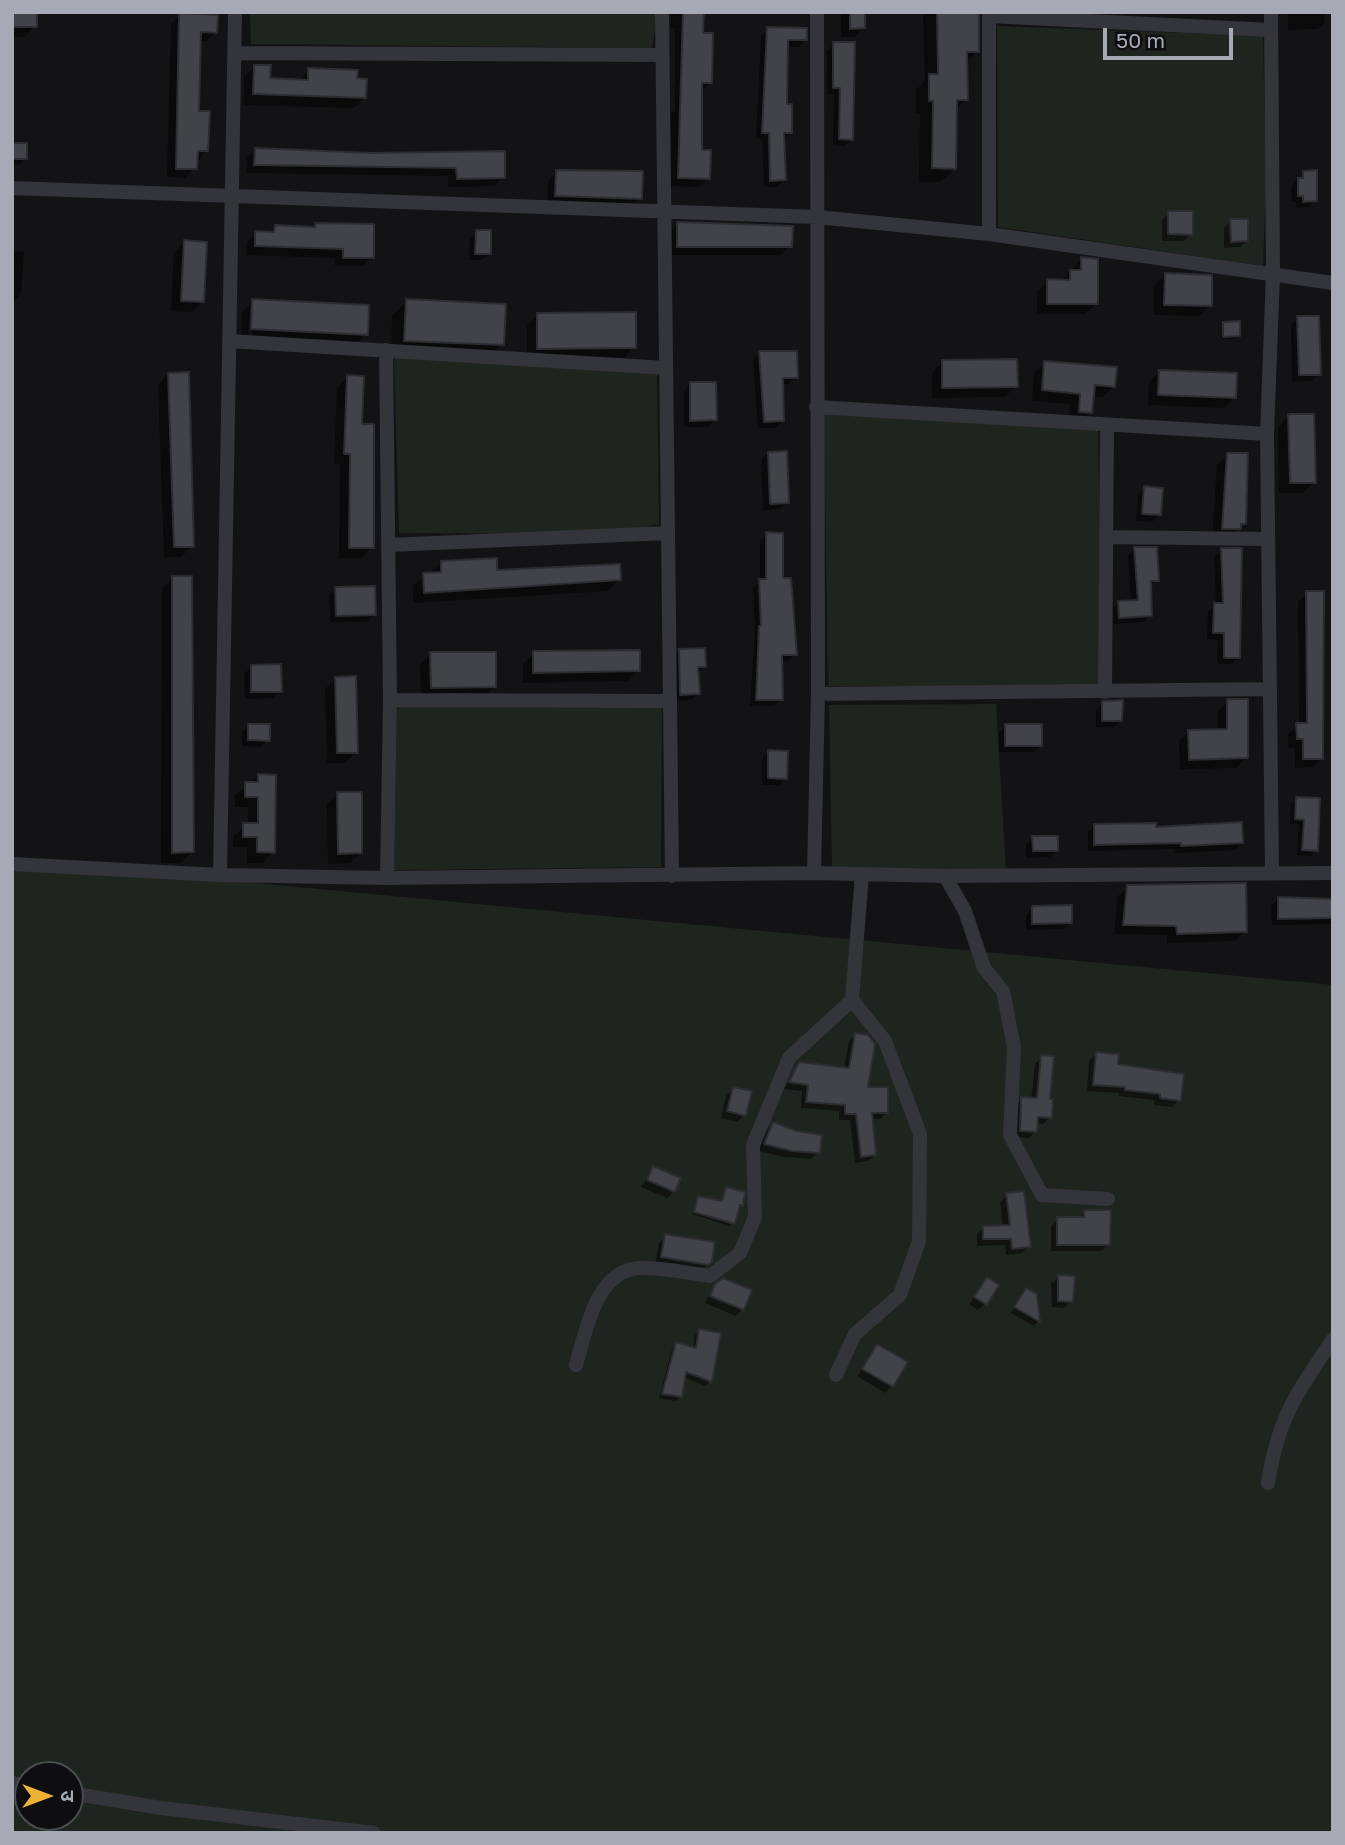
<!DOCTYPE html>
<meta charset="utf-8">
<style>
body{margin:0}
#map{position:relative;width:1345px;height:1845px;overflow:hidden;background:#131315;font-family:"Golos Text","Noto Sans Devanagari",sans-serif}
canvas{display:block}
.frame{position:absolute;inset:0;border:14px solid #a5aab5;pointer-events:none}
.north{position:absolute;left:14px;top:1761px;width:70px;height:70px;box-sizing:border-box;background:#0e0e10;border:2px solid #4a4c52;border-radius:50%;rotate:90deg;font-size:19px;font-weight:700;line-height:28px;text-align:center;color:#a5aab5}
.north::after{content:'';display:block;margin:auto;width:24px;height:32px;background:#edb134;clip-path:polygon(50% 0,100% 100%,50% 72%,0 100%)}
.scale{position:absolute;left:1103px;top:28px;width:130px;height:32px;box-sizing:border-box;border:4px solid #a5aab5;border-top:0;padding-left:9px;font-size:21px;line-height:24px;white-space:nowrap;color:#a5aab5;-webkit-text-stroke:5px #0e0e10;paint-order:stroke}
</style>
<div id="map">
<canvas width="1345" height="1845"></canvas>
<div class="frame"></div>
<div class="north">उ</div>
<div class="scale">50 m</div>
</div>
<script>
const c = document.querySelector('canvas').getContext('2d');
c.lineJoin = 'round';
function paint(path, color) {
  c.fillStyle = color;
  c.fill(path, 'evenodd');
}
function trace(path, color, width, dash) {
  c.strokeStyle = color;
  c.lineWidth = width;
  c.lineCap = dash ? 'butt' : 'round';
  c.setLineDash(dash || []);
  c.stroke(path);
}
const green = new Path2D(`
 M250,12H658L652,48L251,44Z
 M997,26L1263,36L1266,186L1263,266L998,227Z
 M394,356L657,372L659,524L610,534L399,533Z
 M824,409L1098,431L1102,686H828Z
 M662,703L661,867L394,870L397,705Z
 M996,704L1006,870L832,868L829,705Z
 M12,860L1333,985V1833H12ZM28,1775H70V1817H28Z`);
const shadow = new Path2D(`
 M12,12H35V26L25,37H12Z
 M189,12H216V32L206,41H199L197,112L206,150L186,178L167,177L171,24L180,15L189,16Z
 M671,12H702V35L710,82L702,91L701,152L708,179L699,187L670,186V114L675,110V28H671Z
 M841,12H863V28L854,37H841Z
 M923,12H978V51L965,63L966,99L955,110V168L941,182H919L920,114H916V90L925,81Z
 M1288,12H1325V22L1318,29L1288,30Z
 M768,29L806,40L799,47H786L785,105L790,132L783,140L784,180L777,187H764L762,139H756L761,36Z
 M834,44L852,139L845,146L833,145L834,94H827V51Z
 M254,67L268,80L298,81L309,70L356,80L365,97L354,108L243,105L244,77Z
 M12,145L25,159L19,165H12Z
 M256,149L456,155L503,177L495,186L448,187V176L246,173L247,158Z
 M557,172L640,198L631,207L547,205L548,181Z
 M1303,173L1316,200L1309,207L1297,208L1296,202H1292L1291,187Z
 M1169,213L1191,234L1184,241H1162V220Z
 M1231,221L1247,241L1240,247L1224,248V228Z
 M678,223L790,246L781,255H668L669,233Z
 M315,225L372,257L363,266H335V258L246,255L247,242L256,233L269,234L275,227L312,228Z
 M476,232L489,253L482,260H469L470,239Z
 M185,242L203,301L192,312L171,311L174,253Z
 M12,251L24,252L21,294L14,301Z
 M1082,259L1096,304L1085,314H1037V292L1048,281H1061Z
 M1165,275L1210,305L1199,316L1154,315V286Z
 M253,301L366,334L355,345L241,339L242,312ZM250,310H253L252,338L248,337Z
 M407,301L502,345L487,359L391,355L392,316Z
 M538,315L634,347L624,358L527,359V326Z
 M1298,318L1319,374L1312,381L1292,382L1291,325Z
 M1224,323L1238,336L1235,339H1221Z
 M760,353L796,377L789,384H782L783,421L776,428H758L753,360Z
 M942,362L1016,386L1005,397L932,398V373Z
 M1045,363L1114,386L1103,397L1092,396L1091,412L1080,423L1069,422L1070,404L1032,401L1034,373Z
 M1160,371L1234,397L1224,408L1148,405L1149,382Z
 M168,374L192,546L181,557H164L158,385Z
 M347,377L360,425L372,547L362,558H339L340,464H334L337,388Z
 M690,384L715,420L708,427H684V391Z
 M1289,416L1314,482L1303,493H1279L1278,427Z
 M768,453L787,502L780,509L763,510L761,460Z
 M1228,454L1244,523L1229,539H1212L1217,465Z
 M1145,488L1159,515L1152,522L1136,521L1138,495Z
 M767,534L781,580L795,654L788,661H780L781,699L774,706H750L755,632L753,588L760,581V541Z
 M1135,549L1157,580L1149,588L1150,616L1143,622L1113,624L1112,609L1119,602H1131L1128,556Z
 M1221,550L1238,657L1232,664H1217L1218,640L1207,639L1208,612L1216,605L1214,557Z
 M442,562L496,572L619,580L608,591L413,603V586Z
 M173,578L192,852L181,863H161L162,589Z
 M336,588L374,615L367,622H330L329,595Z
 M1307,593L1322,758L1313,767L1295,768V748H1288V734L1299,725L1298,602Z
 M680,650L704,666L697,674L698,693L691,700L673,701V657Z
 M534,653L638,671L627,681L523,683V664Z
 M431,654L495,686L484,697L421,698L420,665Z
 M251,667L280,691L273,698L245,699L244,674Z
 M336,678L356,752L345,763H327L325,689Z
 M1228,701L1246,758L1236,768L1180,769L1179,741L1189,731H1218V711Z
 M1103,703L1121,720L1114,727H1096V710Z
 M249,725L268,740L261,747L242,746V732Z
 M1006,726L1041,745L1034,752H999V733Z
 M769,752L786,778L779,785H762V759Z
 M259,776L273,852L263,863H247V847H233V836L248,825V807H235V795Z
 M338,794L361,853L350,863L328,864L327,804Z
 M1297,799L1316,850L1311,856L1297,855L1299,824H1290L1291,804Z
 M1095,825L1154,828L1242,843L1235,850L1175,853L1174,849L1088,851V832Z
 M1033,838L1057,850L1050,857L1026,858V845Z
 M1128,887L1245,931L1235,941L1167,943V935L1114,934L1118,896Z
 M1278,899L1333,900V924L1272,925L1271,906Z
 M1033,908L1070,922L1063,929L1026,930V915Z
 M856,1034L866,1089L887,1112L880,1119H871L875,1155L868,1161L855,1163L850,1120H839V1111L801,1108L802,1091L784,1089L800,1063L844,1069L849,1041Z
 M1096,1054L1116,1066L1179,1100L1172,1107L1154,1105V1100L1119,1096V1093L1087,1091L1089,1061Z
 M1042,1057L1050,1117L1043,1124L1036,1123V1131L1029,1138L1014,1137L1015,1106L1022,1099L1031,1100L1035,1064Z
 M733,1089L744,1115L737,1122L721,1118L726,1096Z
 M773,1124L818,1152L811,1159L784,1157L758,1151L766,1131Z
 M653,1168L674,1191L667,1198L641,1187Z
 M726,1189L743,1194L741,1206L730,1226L692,1214L699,1197L721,1202Z
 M1007,1195L1029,1246L1022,1253L1006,1255L1005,1245L977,1246V1234L984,1227H1003L1000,1202Z
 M1085,1212L1109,1244L1102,1251H1051V1226L1058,1219H1078Z
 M666,1236L710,1262L703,1269L655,1264L659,1243Z
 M1058,1277L1071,1301L1064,1308L1052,1307L1051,1284Z
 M987,1279L985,1304L978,1310L969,1304Z
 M716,1285L742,1309L736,1316L705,1303Z
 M1026,1290L1035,1295L1038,1321L1034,1326L1011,1313Z
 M700,1331L710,1381L706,1386L684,1377L680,1396L676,1401L659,1398L672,1349L677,1344L693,1349L695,1335Z
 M877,1346L892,1386L885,1393L857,1376Z`);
const building = new Path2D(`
 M13,12H37V27H13Z
 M683,12H704L703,33H713L712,83H702V150H711L710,179L678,178Z
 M850,12H865V28L850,29Z
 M937,12H979V52H967L968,100H957L956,169L932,168L933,101H929V74H938Z
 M179,13L218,15L217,33L201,32L199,111H210L208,151H198L197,169H176Z
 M767,27L807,28V40H788L787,104H792V133H784L786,180L770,181L769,133H762Z
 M833,42H855L853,140L839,139L840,88H833Z
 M254,65H271L270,78L308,80V68L358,70L357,78L367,79L366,98L253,94Z
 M12,143H27V159H12Z
 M255,148L371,153L505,151V178L457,179L456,168L254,165Z
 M556,170L643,171L642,199L555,196Z
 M1317,170V201L1303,202V196H1298V178H1303V171Z
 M1168,211H1193V235L1168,234Z
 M1230,219H1248V241L1231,242Z
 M677,222L793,226L792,247H677Z
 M315,223L374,224V258H343V249L255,246V231L274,232L275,225L315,227Z
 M476,230H491V254H475Z
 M184,240L207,242L204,302L181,301Z
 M1081,257L1098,259V304H1047V279L1070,280V270H1081Z
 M1165,273L1212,275V306L1164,305Z
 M252,299L369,305L368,335L251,329Z
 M406,299L506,304L504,345L404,341Z
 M636,312V348L537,349V313Z
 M1297,316H1319L1321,375H1299Z
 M1240,321V336L1223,337V322Z
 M759,351H797L798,378H783L784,421L764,422Z
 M1017,359L1018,387L942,388V360Z
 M1044,361L1117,367L1115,387L1095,385L1092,413L1079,412L1080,394L1042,390Z
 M1159,370L1237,373L1236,398L1158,395Z
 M189,372L194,547H174L168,373Z
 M347,375L364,376L362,424H374V548H349L350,454H344Z
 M690,382H716L717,420L690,421Z
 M1288,414H1314L1316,483H1290Z
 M787,451L789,503L770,504L768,452Z
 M1227,453H1248L1246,524H1241V529H1222Z
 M1144,486L1163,488L1161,515L1142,514Z
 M766,532L783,533V578H791L797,655H782L783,700H756L759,626H761L759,579H766Z
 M1134,547H1157L1159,581H1151L1152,616L1119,618L1118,601L1138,600Z
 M1221,548H1242L1240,658H1224V633H1213L1214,603H1223Z
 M497,558V570L620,564L621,580L424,593L423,573L441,572V561Z
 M172,576H192L194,852L172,853Z
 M375,586L376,615L336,616L335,587Z
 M1306,591H1324L1323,759H1303V739H1297L1296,723H1307Z
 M705,648L706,667H698L700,694L680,695L679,649Z
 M640,650V671L533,673V651Z
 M430,652H496V687L431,688Z
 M281,664L282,692H251V665Z
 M356,676L358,753H337L335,677Z
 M1227,699H1248V758L1189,760L1188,730L1227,729Z
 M1123,700L1122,721H1102V701Z
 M248,724H270V741L248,740Z
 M1005,724H1042V746H1005Z
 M768,750L788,751L787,779L768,778Z
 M258,774L276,775L275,853L257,852V837H243V823H258V797H245V782H258Z
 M337,792H362V853L338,854Z
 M1296,797L1320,798L1318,851L1302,850L1304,820L1295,819Z
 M1242,822L1243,843L1181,846V843L1094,845V824L1156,823V827Z
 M1032,836H1058V851H1033Z
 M1246,883L1247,932L1177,934L1176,926L1123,925L1127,885Z
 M1278,897L1333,899V918L1278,919Z
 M1072,905V923L1032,924V906Z
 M855,1033L868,1035L875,1044L868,1087H888V1113H872L876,1155L861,1157L856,1114H845V1105L806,1102L808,1085L789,1082L799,1062L849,1068Z
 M1096,1052L1119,1054L1118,1064L1184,1074L1181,1101L1160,1098V1094L1125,1090V1087L1093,1085Z
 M1041,1055L1054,1056L1050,1099H1053L1052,1118L1038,1117L1037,1132L1020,1131L1021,1097L1037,1098Z
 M733,1087L752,1091L746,1116L727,1111Z
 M773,1122L797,1131L822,1135L820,1153L792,1151L764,1144Z
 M653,1166L681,1178L675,1192L647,1180Z
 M726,1187L745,1192L743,1206L740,1205L735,1224L694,1212L698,1196L722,1201Z
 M1024,1191L1031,1247L1012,1249L1011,1239H983V1226L1010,1225L1006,1193Z
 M1084,1210H1111L1110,1245H1057V1217H1084Z
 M665,1234L715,1242L712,1262L708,1265L661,1257Z
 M1058,1275L1075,1276L1073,1302L1058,1301Z
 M987,1277L999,1285L987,1305L974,1297Z
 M723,1278L752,1290L744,1310L710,1296L715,1284Z
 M1026,1288L1037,1294L1040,1322L1014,1307Z
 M699,1329L721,1333L712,1382L686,1372L682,1397L662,1394L676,1342L696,1348Z
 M877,1344L908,1362L893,1387L862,1369Z`);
const street = new Path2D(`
 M662,12L672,876
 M1271,12L1273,273L1267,434L1272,873
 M989,16L1270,30
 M235,53L662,55
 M12,188L817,217L989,234L1333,283
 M989,234V12
 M229,341L666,368
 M386,350L390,700L387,878
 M816,407L1267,434
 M1106,537L1268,539
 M388,545L668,533
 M1105,692L1107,425
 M818,694L1270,689
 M390,700L670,701
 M12,864L220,875L387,878L814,873L945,876L1333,873
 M814,873L818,694L817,12
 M220,875L235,12
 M945,876L965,911L984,968L1003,991L1014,1047L1010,1135L1042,1195L1108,1199
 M576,1365C586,1332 595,1271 639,1268C662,1267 687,1273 710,1276L740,1253L755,1217L753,1145L789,1058L852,1000
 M836,1375L855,1334L900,1295L919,1241L920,1134L885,1041L852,1000L862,874
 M1268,1483C1278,1417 1297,1393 1333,1339
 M12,1783L28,1786
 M70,1793L161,1808L374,1833`);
paint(green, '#1e251f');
paint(shadow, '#0007');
paint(building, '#424348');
trace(building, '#2d2d31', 2);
trace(street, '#34353a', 14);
</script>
